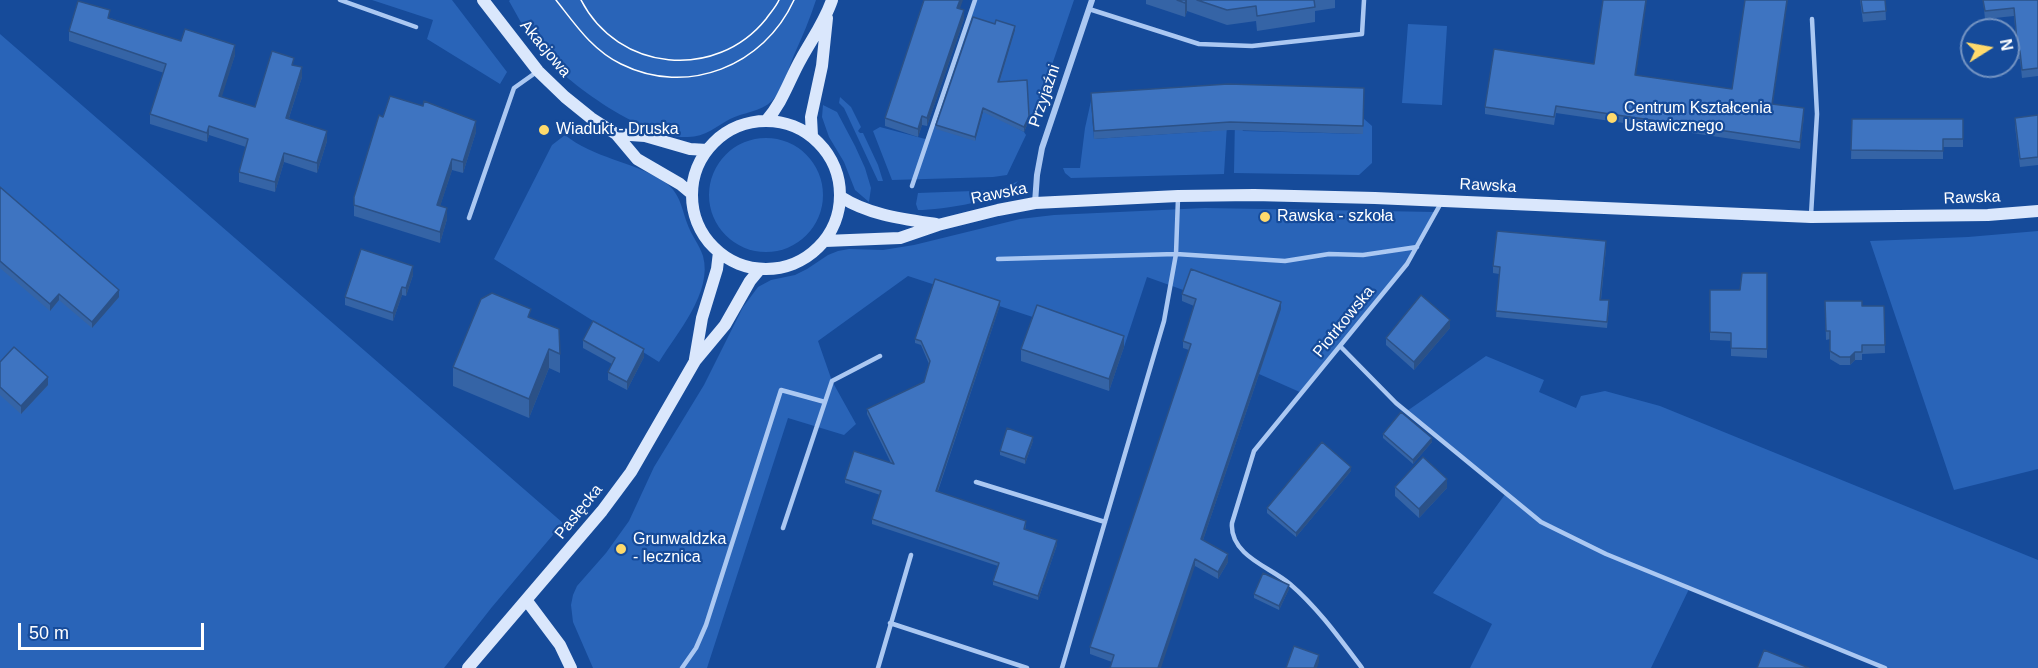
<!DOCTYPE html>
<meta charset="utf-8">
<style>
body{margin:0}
#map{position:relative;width:2038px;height:668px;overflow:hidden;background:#164b9a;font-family:Arial,sans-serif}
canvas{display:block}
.north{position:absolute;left:1960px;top:18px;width:60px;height:60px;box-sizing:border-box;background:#164b9a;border:2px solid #7393c2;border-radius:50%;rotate:79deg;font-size:16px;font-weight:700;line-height:24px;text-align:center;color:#fff}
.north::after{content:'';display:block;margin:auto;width:21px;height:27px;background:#ffda6c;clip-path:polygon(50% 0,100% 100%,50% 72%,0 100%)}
.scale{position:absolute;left:18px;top:623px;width:186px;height:27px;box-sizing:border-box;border:3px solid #fff;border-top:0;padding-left:8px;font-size:18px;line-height:21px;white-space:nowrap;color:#fff;-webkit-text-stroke:4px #164b9a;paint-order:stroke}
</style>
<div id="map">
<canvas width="2038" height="668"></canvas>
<div class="north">N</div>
<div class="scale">50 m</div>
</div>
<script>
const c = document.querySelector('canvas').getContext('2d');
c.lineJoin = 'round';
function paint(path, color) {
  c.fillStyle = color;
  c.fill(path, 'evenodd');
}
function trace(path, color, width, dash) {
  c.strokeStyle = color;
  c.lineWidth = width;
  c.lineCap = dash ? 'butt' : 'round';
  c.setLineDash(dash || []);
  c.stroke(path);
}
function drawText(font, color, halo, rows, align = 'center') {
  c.font = font + ' Arial,sans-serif';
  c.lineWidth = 4.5;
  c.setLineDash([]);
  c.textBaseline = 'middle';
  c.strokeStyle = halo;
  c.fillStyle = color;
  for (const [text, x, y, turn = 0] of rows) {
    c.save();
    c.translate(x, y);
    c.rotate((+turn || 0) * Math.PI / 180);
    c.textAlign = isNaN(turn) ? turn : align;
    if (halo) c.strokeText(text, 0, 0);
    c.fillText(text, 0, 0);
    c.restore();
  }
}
const green = new Path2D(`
 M372,0H452L507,72L500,84L427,39L433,20Z
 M510,0H816C810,19 802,37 794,55C788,70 783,89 772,101C760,112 744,112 730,119C717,126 705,137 688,137C643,139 561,80 535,45C525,31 517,15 509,1Z
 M975,0H1074L1035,115L1030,119L1020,115L1015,127L1024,132L1026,135L1007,175L993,177L892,180L873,131L880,127L929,140Z
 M1408,24L1447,26L1442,105L1402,103Z
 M0,34L563,523L492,607L444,668H0Z
 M840,97L851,107L861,127L858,131L860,133H863L878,165L883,181H878L844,108L839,103Z
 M1091,101L1094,139L1213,131L1227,125L1224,174L1071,178L1065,173L1063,168H1080L1085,128Z
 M823,105L837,112L855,146L865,168L871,188L869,202L855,190L844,162L829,137L822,117Z
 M1235,117L1243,131L1363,134V118L1372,126V163L1359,175L1234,173Z
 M565,135C593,158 632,161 663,181C680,192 681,206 687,223C691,235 699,244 703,256C713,292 677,333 659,362L494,259L552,145Z
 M709 195a57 57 0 1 1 114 0a57 57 0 1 1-114 0Z
 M1018,181C1005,201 942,210 918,210L916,204L918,193L1000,190Z
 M1205,208L1436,212L1407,264L1302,393L1259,374L1186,291L1147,277L1124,347L908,276L818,341L832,381L856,424L844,435L788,418L707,668H593L573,622L571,605L573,595L577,586L606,553L629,521L654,467L704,385L743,307L758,287L771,280L795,275L807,269L828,255L838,251L849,249L883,250L914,245L1020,219L1054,215Z
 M2038,231V469L1954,490L1870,241L1968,237Z
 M1486,356L1544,380L1539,392L1576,408L1581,396L1605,391L1660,406L2038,560V668H1884L1689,589L1651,668H1470L1492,624L1433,593L1506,493L1407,411Z`);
const lane = new Path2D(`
 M340,0L416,27
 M1089,9L1199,44L1252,46L1362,34L1364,0
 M912,186L975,0
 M1811,215L1817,114L1812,19
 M469,218L514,88L538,71
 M998,259L1176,254L1285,261L1329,254L1363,255L1417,247
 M1340,346L1396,403L1541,522L1606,554L1885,668
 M976,482L1105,522
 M783,528L832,381L880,356
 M890,623L1027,668
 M682,668L696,648L706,625L781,390L825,402
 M878,668L911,555
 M1062,668L1164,321L1176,254L1178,198
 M1362,668C1340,639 1318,608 1290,584C1276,572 1257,565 1244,552C1236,544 1231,534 1232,523L1254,451L1407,264L1441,203`);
const street = new Path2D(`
 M1035,203L1037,175L1042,148L1092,0`);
const secondary = new Path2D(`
 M483,0L538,71L565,97L591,118L616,134L637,159L680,184L692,194
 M692 195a74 74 0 1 1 148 0a74 74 0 1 1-148 0Z
 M766,121C783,102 789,80 801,59C812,39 825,21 832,0
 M616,134L645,136L690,149L707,150
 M812,136L811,117L822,66L827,18
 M841,197C869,215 903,219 936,224
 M825,241L900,238L938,225L998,210L1035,203L1178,196L1254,195L1375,198L1811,217L1988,215L2038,211
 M695,359L702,318L717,269L719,252
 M527,601L560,645L571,668
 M468,668L602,511L631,472L695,361L725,325L750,281L760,269`);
const tram = new Path2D(`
 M556,0C575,24 592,50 621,64C687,97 764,66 794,0
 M581,0C618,72 716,81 766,19C770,13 776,7 779,0`);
const wall = new Path2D(`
 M1146,0H1335V8L1315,11V22L1257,31L1256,21L1227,25L1187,11L1185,17L1146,4Z
 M1860,0H1885L1886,20L1863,22Z
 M1983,0H2038V76L2022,78L2020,59H2018L2014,16L1985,19Z
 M960,9L964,19L927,126L922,125L918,137L885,126V118Z
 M110,18L181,41L235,55L221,97L255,107L294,65L302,77L289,118L327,141L317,173L284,162L275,192L239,182V172L246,147L209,135L207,142L150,124V114L164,73L69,41V31Z
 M995,24L1015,30L1000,81L1029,120L1024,132L983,112L975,141L936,129V125Z
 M1636,75L1773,104L1804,116L1800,149L1556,113L1554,125L1485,114V107Z
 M1364,88L1363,134L1230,130L1094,139L1091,93Z
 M2038,115V165L2020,167L2015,126V118Z
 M383,117L476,132L463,173L452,170L440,206L447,219L440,243L354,216V197Z
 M1852,119H1963V147H1943V159H1851Z
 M0,187L119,297L92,328L59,300L50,311L0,268Z
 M1606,248L1601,300L1609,307L1607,328L1496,317L1499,274L1493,273V266Z
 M1767,273V358L1731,356V341L1710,340V290H1740Z
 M413,275L406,296L402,295L393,321L345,305V297Z
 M1182,294L1281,309L1203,540L1228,562L1218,579L1195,566L1112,662L1090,654V647L1189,350L1183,348V341L1194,306L1182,301Z
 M1825,301L1862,306H1884L1885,353L1862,354V360H1855L1850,365H1840L1830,359V339L1826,340Z
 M1000,305L938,491L1026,525L1025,530L1057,545L1038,600L993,585V581L998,566L872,524V519L880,495L845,483V479L891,463L867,414V409L924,382L929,364L921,345L915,343V339Z
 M531,319L560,354V373L549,368L529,418L453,386V367Z
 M1450,328L1414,370L1386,345V338Z
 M583,340L644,357L627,390L608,380V372L612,364L583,348Z
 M1124,347L1109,391L1021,361V349Z
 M0,362L48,385L21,414L0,395Z
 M1383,434L1432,442L1413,464L1383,438Z
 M1033,441L1025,464L1000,455V451Z
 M1351,471L1296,537L1267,513V508Z
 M1395,487L1447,488L1419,518L1395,496Z
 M1289,589L1279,610L1254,598V594Z`);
const shadedWall = new Path2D(`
 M960,0H963L957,17V8Z
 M1186,0H1187V11L1185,17V3Z
 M1646,0H1647L1635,83V75Z
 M1787,0H1788L1772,111V104Z
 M964,10V19L927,126V118Z
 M1015,26V30L998,86V82Z
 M235,45V55L219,106V96Z
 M302,67V77L286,127V118Z
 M983,108V112L975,141V137Z
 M1804,108V116L1800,149V142Z
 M922,116V125L918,137V129Z
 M1029,116V120L1024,132V127Z
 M476,121V132L463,173V162Z
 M209,126V135L207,142V133Z
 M327,131V141L317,173V163Z
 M284,153V162L275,192V182Z
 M452,159V170L437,216V205Z
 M447,208V219L440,243V232Z
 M413,266V275L406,296V288Z
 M402,287V295L393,321V313Z
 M119,290V297L92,328V322Z
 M59,294V300L50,311V304Z
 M1000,301V305L936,495V491Z
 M1281,302V309L1201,546V539Z
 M1450,320V328L1414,370V362Z
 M1124,336V347L1109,391V379Z
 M549,349V368L529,418V399Z
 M644,349V357L627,390V382Z
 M1855,352V360L1850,365V357Z
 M48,377V385L21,414V406Z
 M1033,437V441L1025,464V459Z
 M1432,438V442L1413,464V460Z
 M1351,467V471L1296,537V533Z
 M1447,479V488L1419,518V509Z
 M1057,540V545L1038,600V596Z
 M1228,554V562L1218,579V572Z
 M1195,559V566L1161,668H1158Z
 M1289,585V589L1279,610V606Z
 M1319,655V662L1317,668H1314Z`);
const building = new Path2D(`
 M924,0H960L957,8L964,10L927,118L922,116L918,129L885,118Z
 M1177,0H1186L1185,3Z
 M1197,0H1314L1315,7L1257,16L1256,6L1227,10Z
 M1603,0H1646L1635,75L1732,89L1745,0H1787L1772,104L1804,108L1800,142L1556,106L1554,117L1485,107L1494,49L1594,64Z
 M1861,0H1885L1886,11L1863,13Z
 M1983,0H2038V68L2022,70L2020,51L2018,52L2014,8L1985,11Z
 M78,1L110,10L108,18L181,41L185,29L235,45L219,96L255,107L272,51L294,58L292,65L302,67L286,118L327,131L317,163L284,153L275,182L239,172L248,139L209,126L207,133L150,114L166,64L69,31Z
 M973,17L995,24L996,20L1015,26L998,82L1027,80L1029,116L1024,127L983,108L975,137L936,125Z
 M1228,84L1364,88L1363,126L1230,122L1094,131L1091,93Z
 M390,96L423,106L424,101L476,121L463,162L452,159L437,205L447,208L440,232L354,205V197L379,115L383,117Z
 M2038,115V157L2020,159L2015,118Z
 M1852,119H1963V139H1943V151L1851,150Z
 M0,187L119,290L92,322L59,294L50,304L0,261Z
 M1497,231L1606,241L1600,300H1609L1607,322L1496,311L1500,267L1493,266Z
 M361,249L413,266L406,288L402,287L393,313L345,297Z
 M1191,269L1281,302L1201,539L1228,554L1218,572L1195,559L1158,668H1110L1114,655L1090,647L1191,344L1183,341L1196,299L1182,294Z
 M1742,273H1767V349L1731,348V333L1710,332V290H1740Z
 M935,279L1000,301L936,491L1026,521L1024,529L1057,540L1038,596L993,581L999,563L872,519L881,491L845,479L854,451L894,464L867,409L924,382L930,361L921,341L915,339Z
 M492,293L531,309L528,317L559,329L560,354L549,349L529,399L453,367L481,299Z
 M1421,295L1450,320L1414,362L1386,338Z
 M1825,301H1862V306H1884L1885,345H1862V352H1855L1850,357H1840L1830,351V331H1826Z
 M1037,305L1124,336L1109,379L1021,349Z
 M593,321L644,349L627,382L608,372L615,358L583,340Z
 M14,347L48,377L21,406L0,387V362Z
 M1401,412L1432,438L1413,460L1383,434Z
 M1007,428L1033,437L1025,459L1000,451Z
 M1322,442L1351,467L1296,533L1267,508Z
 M1423,457L1447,479L1419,509L1395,487Z
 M1263,573L1289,585L1279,606L1254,594Z
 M1294,646L1319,655L1314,668H1286Z
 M1764,650L1809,668H1757Z`);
const markers = [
 [1612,118,6,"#ffda6c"],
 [544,130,6,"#ffda6c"],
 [1265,217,6,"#ffda6c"],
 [621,549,6,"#ffda6c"]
];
const streetNames = [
 ["Akacjowa",545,49,50],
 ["Przyjaźni",1045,96,-71],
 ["Rawska",1488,186,3],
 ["Rawska",999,194,-11],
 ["Rawska",1972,198,-2],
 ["Piotrkowska",1344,322,-51],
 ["Pasłęcka",579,512,-51]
];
const poiNames = [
 ["Centrum Kształcenia",1624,109],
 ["Ustawicznego",1624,127],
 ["Wiadukt - Druska",556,130],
 ["Rawska - szkoła",1277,217],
 ["Grunwaldzka",633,540],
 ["- lecznica",633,558]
];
paint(green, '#2964b8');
trace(lane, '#abc8f2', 4.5);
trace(street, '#abc8f2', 6);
trace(secondary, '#dae7fc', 12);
trace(tram, '#fff', 1.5);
paint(wall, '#3564a6');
paint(shadedWall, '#2b5187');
paint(building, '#3e74c1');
trace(building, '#2b5187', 1.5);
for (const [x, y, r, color] of markers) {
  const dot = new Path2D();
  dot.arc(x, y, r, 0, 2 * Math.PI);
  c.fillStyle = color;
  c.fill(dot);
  trace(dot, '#164b9a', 2);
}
drawText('16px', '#fff', '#164b9a', streetNames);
drawText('16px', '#fff', '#164b9a', poiNames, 'left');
</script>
